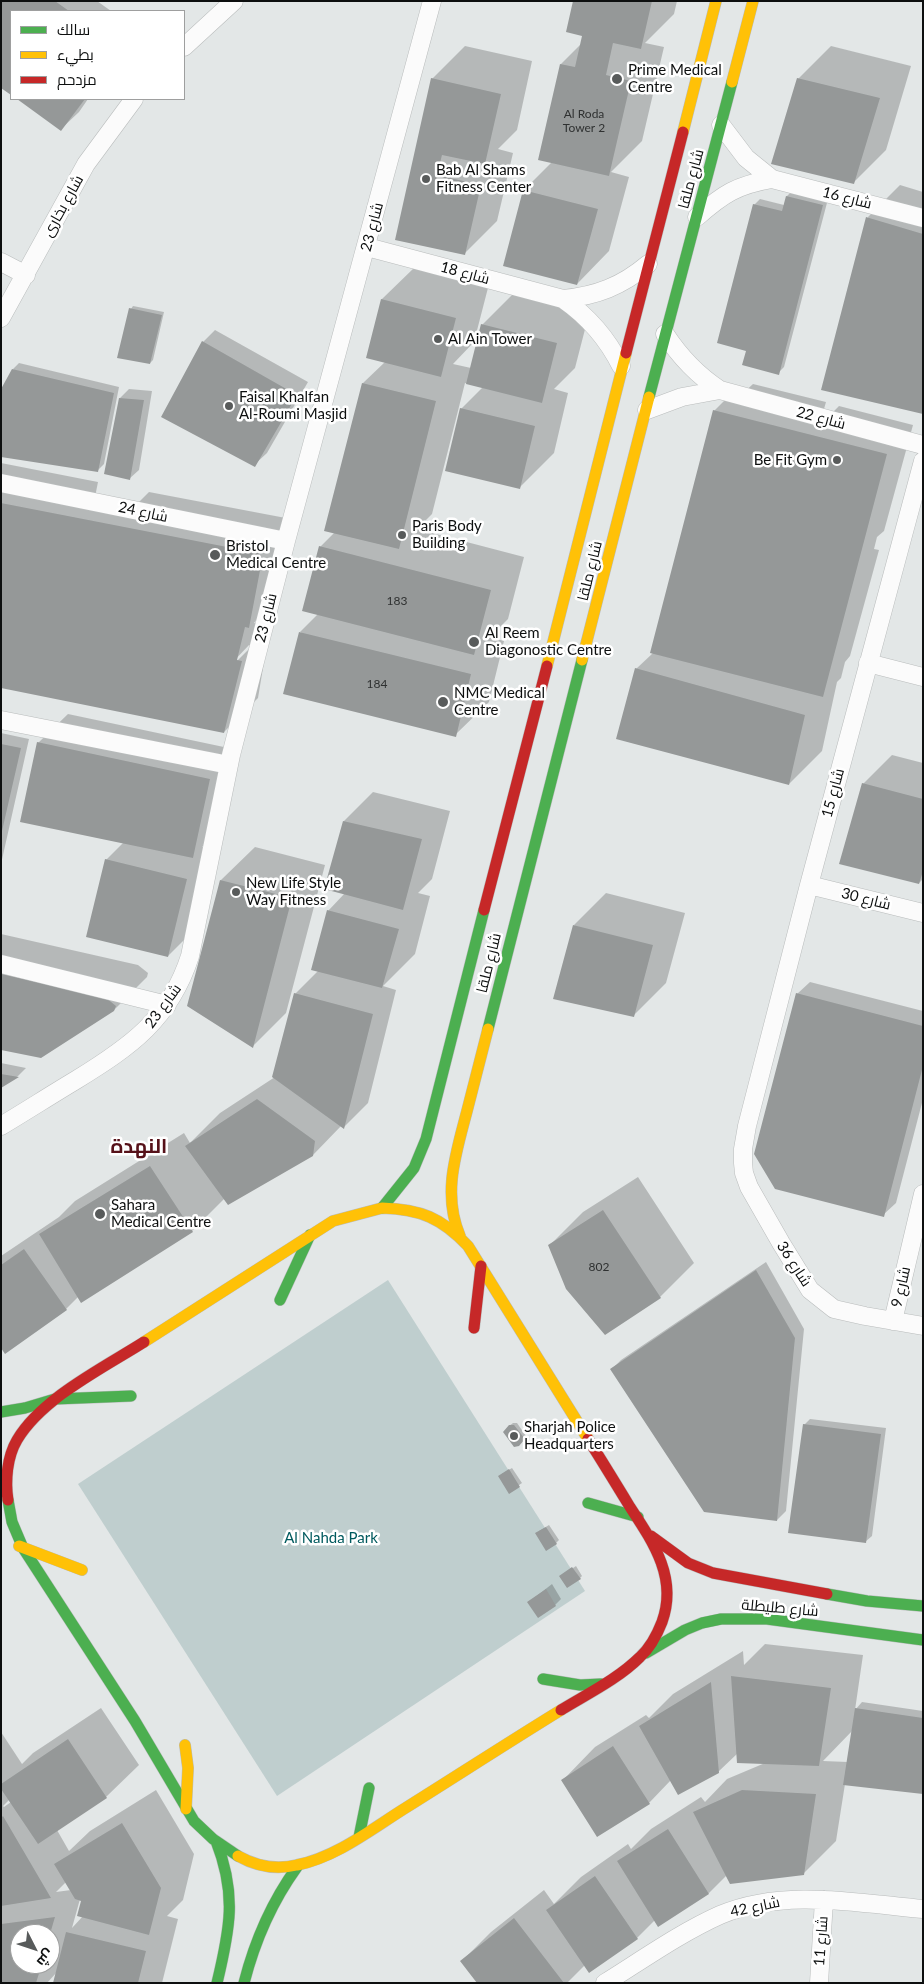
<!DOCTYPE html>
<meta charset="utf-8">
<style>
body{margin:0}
#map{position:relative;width:924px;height:1984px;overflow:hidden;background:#e3e7e7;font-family:Lato,Cairo,sans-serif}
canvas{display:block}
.frame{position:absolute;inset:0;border:2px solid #0d0f0f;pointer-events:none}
.legend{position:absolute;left:10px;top:10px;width:175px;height:90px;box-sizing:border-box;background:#fff;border:1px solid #9e9f9f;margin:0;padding:6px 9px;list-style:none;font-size:15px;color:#0d0f0f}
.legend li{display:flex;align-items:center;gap:10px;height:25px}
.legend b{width:25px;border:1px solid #9e9f9f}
.north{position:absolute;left:10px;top:1924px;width:50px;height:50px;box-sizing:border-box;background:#fff;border:1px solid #9e9f9f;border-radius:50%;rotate:131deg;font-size:14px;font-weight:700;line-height:20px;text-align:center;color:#0d0f0f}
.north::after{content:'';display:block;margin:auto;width:18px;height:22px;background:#585b5b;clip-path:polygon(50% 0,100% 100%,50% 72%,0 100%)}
</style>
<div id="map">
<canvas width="924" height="1984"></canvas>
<div class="frame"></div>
<ul class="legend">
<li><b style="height:6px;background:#4caf50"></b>سالك</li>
<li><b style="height:6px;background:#ffc107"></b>بطيء</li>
<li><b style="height:6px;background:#c62828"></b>مزدحم</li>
</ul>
<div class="north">ش</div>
</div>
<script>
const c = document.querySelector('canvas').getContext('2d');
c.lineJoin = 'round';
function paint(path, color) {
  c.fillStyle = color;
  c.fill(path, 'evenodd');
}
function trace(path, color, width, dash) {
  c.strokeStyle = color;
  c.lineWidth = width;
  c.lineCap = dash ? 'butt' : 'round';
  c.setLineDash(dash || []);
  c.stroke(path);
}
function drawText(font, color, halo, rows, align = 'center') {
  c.font = font + ' Lato,Cairo,sans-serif';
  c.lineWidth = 5;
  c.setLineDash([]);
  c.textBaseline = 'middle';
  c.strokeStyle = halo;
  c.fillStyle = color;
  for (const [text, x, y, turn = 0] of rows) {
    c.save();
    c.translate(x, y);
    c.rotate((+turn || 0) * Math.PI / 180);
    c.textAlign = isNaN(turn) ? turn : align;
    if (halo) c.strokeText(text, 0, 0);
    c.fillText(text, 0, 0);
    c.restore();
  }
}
const green = new Path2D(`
 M388,1280L585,1591L277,1796L78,1484Z`);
const shadow = new Path2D(`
 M1,1H97L111,11H11V93L1,86Z
 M574,1H677L674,14L645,43L664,47L642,141L611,172L629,177L609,251L577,284L504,265L524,190L552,162L561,64L581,44L584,35Z
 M465,46L532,61L517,130L498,149L513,153L497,221L464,254L396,239L432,79Z
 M831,46L911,66L886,150L853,183L798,79Z
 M19,99H88L79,112L61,129Z
 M900,185L923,192V413L868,217Z
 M793,190L828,199L784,367L778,373L747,350L754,205L760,199L784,205L787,196Z
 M416,266L489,284L474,342L453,364L471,368L482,325L516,291L590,310L575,368L554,389L568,393L554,453L520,487L461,409L483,387L465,383L432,514L417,529L524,557L508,619L490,637L504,641L489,702L455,735L300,632L318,614L320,547L335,532L363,383L385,362L382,299Z
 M133,306L164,312L153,360L150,363L131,309Z
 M215,330L308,382L267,453L254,465L203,342Z
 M19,363L119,387L104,464L98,470L13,369Z
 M753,384L826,402L822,416L828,417L839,406L913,425L884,531L877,537L874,549L879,550L850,656L845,662L841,678L837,682L822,751L789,784L636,669L653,653L714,411L732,393L741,395Z
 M129,389L152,391L139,470L129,479L120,398Z
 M1,463L98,482L93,507L128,513L149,492L291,519L261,614L254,623L270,626L258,698L224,732L1,687ZM249,645H253L233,665L232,663Z
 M68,714L238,750L221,828L202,847L216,850L197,927L168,956L106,860L124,842L38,743Z
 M1,733L29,739L1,864Z
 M892,755L923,763V879L919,883L863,784Z
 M373,792L450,811L432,879L418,893L430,896L415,954L383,986L396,990L368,1103L344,1127L342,1125L313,1155L225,1198L192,1231L78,1297L66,1309L5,1352L1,1346V1256L59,1217L75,1201L184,1133L190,1143L220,1113L275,1077L295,994L319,970L328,911L345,893L344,821Z
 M255,847L325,865L286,1013L252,1047L221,880Z
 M606,893L685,913L666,983L633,1016L574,925Z
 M1,934L138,965L148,973L147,977L114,1010L1,1049Z
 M810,982L923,1011V1099L896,1203L883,1215L797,994Z
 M1,1063L26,1068L18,1076L1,1087Z
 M638,1177L694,1263L660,1297L550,1245L583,1212Z
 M766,1262L804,1329L786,1511L777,1520L612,1369L621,1360Z
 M810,1419L886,1428L872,1536L865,1542L804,1425Z
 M513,1423H517L526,1436L518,1445L509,1426Z
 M512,1468L522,1483L509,1492L502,1474Z
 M549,1525L559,1540L556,1543L539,1531Z
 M576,1566L582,1576L580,1578L564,1574Z
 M552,1584L561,1599L555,1605L529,1602Z
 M765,1644L863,1655L855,1710L862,1702L923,1711V1793L845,1784L836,1841L803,1874L727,1875L709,1893L658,1925L655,1920L637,1938L590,1971L585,1965L567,1983H479L462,1961L491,1932L544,1890L554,1904L581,1877L628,1844L631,1849L651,1829L701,1797L705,1802L727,1779L765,1763L738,1753L718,1772L671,1780L649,1803L563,1780L595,1747L646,1715L649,1718L673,1694L743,1651L744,1665ZM853,1730L848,1762L823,1761Z
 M101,1708L139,1765L106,1797L57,1830L69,1851L90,1831L156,1790L194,1854L183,1900L167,1916L178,1919L162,1983H55L57,1972L47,1983H1V1732L22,1764L33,1753ZM10,1799L11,1802L4,1807L3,1806ZM66,1882L71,1890L56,1892ZM80,1899L83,1900V1916L72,1928ZM20,1934H50V1964H20Z`);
const building = new Path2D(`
 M1,1H55L69,11H11V95L1,88Z
 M573,1H652L641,49L613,43L606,75L631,81L609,176L538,160L560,64L575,67L582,36L566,32Z
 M431,78L501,94L485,164L442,155L437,175L481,185L465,255L395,240Z
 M797,78L880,98L854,184L771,164Z
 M17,99H85L61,131Z
 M523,190L598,209L577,285L503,266Z
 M786,196L823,205L779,375L742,365L746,351L717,343L753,204L782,211Z
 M866,217L923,234V414L821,390Z
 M381,299L456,318L441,377L366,358Z
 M129,308L162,315L150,364L117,358Z
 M481,324L557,343L542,403L466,384Z
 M202,341L297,395L255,467L161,417Z
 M12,369L114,393L98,472L1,457V389Z
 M362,383L436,401L399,549L324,531Z
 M119,398L144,400L130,480L104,474Z
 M460,408L535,426L520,489L445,471Z
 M713,410L887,454L823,697L650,653Z
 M1,503L258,553L262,560L249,628L245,627L237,660L242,661L224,733L1,688Z
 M319,546L491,590L474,655L302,611Z
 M299,632L471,674L456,737L283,694Z
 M635,668L805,715L789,785L616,739Z
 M37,742L210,779L193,858L20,822Z
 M1,744L21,748L2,831H1Z
 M862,783L923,799V871L919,884L839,864Z
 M343,821L422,839L403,910L324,889Z
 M105,859L187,879L168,957L86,937Z
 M220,880L292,898L253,1048L187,1006Z
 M327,910L399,929L382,988L311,970Z
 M573,925L653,945L634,1017L553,999Z
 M1,974L105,997L116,1006L114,1011L41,1058L1,1050Z
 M294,993L373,1014L344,1129L272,1077Z
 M796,993L923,1026V1066L884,1217L775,1189L754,1154Z
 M1,1074L19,1077L1,1088Z
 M257,1099L315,1141L313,1156L228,1205L185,1146Z
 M150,1166L193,1232L81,1303L39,1234Z
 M603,1210L661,1298L605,1335L566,1289L548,1245Z
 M24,1249L67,1310L5,1354L1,1348V1265Z
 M756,1270L795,1338L777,1521L704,1512L610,1369Z
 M803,1424L881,1434L866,1543L788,1533Z
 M509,1425H514L525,1439L519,1446L514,1447L503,1432Z
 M509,1469L520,1487L509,1494L498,1476Z
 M546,1527L557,1544L546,1551L535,1533Z
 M572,1567L581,1579L567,1588L559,1576Z
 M546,1589L556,1606L538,1618L527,1602Z
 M731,1676L831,1688L819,1766L737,1763Z
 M711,1682L719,1773L678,1795L639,1726Z
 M855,1708L923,1718V1794L843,1785Z
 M68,1739L107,1798L38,1844L1,1789V1784Z
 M613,1746L650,1804L597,1837L561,1780Z
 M742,1790L816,1794L804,1875L730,1884L693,1812Z
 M3,1816L51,1898L1,1906V1818Z
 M122,1823L161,1888L149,1935L77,1916L81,1901L75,1899L54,1864Z
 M668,1829L709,1894L658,1927L617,1861Z
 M595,1876L638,1939L589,1973L546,1910Z
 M55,1917L50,1934H20V1964H42L36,1983H1V1924Z
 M514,1918L564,1983H477L460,1961Z
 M66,1932L146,1951L138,1983H53Z`);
const street = new Path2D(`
 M184,47L234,1
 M721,125L746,158L772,179L923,218
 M697,217C723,194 737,185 772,179
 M367,247L563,299C596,296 622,286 648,264
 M1,262L26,275
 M563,299C589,317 607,338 621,366
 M1,318L86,164L134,99
 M665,334C680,357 697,375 720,390L923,445
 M647,410L682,397L720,390
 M923,461L809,885L747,1126L743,1149V1163L744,1173L749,1187L781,1243L810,1290L834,1309L865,1316L923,1326
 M1,483L286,541
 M868,663L923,677
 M1,720L229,765
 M809,885L923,913
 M1,964L167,1005
 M1,1126C26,1111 51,1095 76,1080C130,1047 170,1019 190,956L231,755L286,541L432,1
 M893,1321L923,1194
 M605,1983C642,1960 680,1933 720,1915C783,1888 857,1903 923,1909
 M819,1983L824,1900`);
const fast = new Path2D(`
 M649,397L732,82
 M488,1029L582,660
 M382,1208L414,1168L426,1139L484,910
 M280,1300L310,1235
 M1,1412L25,1408L55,1399L131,1396
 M8,1500L12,1522L23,1548L135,1721L194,1821L213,1839L238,1856
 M588,1503L638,1517
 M827,1594L867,1601L923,1606
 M646,1653L685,1630L702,1623L721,1619H767L923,1640
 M543,1679L580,1685L601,1684
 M359,1837L369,1788
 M216,1841C237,1894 230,1929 217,1983
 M244,1983C255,1940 271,1903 297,1867`);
const slow = new Path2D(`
 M732,82L753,1
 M683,132L716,1
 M582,660L649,397
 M547,666L626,353
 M382,1208C420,1209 442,1218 468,1246L588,1439
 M460,1236C442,1194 456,1153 467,1111C474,1084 481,1056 488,1029
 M144,1342L333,1221L382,1208
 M19,1546L82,1570
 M185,1745L188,1768L186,1809
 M238,1856C256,1866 277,1870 297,1865C337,1857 373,1828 407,1807C458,1775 509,1742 561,1710`);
const jam = new Path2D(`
 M626,353L683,132
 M484,910L547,666
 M474,1328L481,1266
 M8,1500C5,1481 7,1457 17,1440C42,1398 103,1368 144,1342
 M651,1536L688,1563L713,1573L827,1594
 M561,1710C587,1694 618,1679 640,1657C650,1648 657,1635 662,1622C678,1578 653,1542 630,1507C616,1484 602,1461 588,1439`);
const markers = [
 [617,79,6,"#585b5b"],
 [426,179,5,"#585b5b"],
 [438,339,5,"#585b5b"],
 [229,406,5,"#585b5b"],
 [837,460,5,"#585b5b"],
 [402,535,5,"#585b5b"],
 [215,555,6,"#585b5b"],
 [474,642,6,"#585b5b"],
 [443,702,6,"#585b5b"],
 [236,892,5,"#585b5b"],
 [100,1214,6,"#585b5b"],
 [514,1436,5,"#585b5b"]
];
const numberNames = [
 ["Al Roda",584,114],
 ["Tower 2",584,128],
 ["183",397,601],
 ["184",377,684],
 ["802",599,1267]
];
const poiNames = [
 ["Prime Medical",628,70],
 ["Centre",628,87],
 ["Bab Al Shams",436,170],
 ["Fitness Center",436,187],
 ["Al Ain Tower",448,339],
 ["Faisal Khalfan",239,397],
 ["Al-Roumi Masjid",239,414],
 ["Be Fit Gym",827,460,"right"],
 ["Paris Body",412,526],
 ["Building",412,543],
 ["Bristol",226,546],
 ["Medical Centre",226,563],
 ["Al Reem",485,633],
 ["Diagonostic Centre",485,650],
 ["NMC Medical",454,693],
 ["Centre",454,710],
 ["New Life Style",246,883],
 ["Way Fitness",246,900],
 ["Sahara",111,1205],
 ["Medical Centre",111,1222],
 ["Sharjah Police",524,1427],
 ["Headquarters",524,1444]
];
const streetNames = [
 ["شارع ملقا",691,179,-75],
 ["شارع 16",847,198,14],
 ["شارع بخارى",63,206,-61],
 ["شارع 23",372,227,-75],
 ["شارع 18",465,273,15],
 ["شارع 22",821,418,15],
 ["شارع 24",143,512,12],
 ["شارع ملقا",590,571,-76],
 ["شارع 23",266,618,-76],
 ["شارع 15",833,793,-75],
 ["شارع 30",866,899,14],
 ["شارع ملقا",489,963,-76],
 ["شارع 23",163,1006,-54],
 ["شارع 36",794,1264,57],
 ["شارع 9",901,1287,-77],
 ["شارع طليطلة",780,1608,5],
 ["شارع 42",755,1907,-12],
 ["شارع 11",821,1941,-86]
];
const parkNames = [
 ["Al Nahda Park",331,1538]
];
const districtNames = [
 ["النهدة",139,1147]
];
paint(green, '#bfcece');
paint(shadow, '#0003');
paint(building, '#959898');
trace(street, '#b9bcbc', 19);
trace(fast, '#b9bcbc', 12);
trace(slow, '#b9bcbc', 12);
trace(jam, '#b9bcbc', 12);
trace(street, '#fbfbfb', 18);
trace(fast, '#4caf50', 11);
trace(slow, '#ffc107', 11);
trace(jam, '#c62828', 11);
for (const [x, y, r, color] of markers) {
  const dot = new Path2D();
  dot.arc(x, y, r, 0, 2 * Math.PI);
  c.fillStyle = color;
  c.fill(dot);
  trace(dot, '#fff', 2);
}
drawText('12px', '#2f3131', null, numberNames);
drawText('15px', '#0d0f0f', '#fff', poiNames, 'left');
drawText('15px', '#0d0f0f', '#fff', streetNames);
drawText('15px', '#005a5e', '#fff', parkNames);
drawText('bold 20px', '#561119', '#fff', districtNames);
</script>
